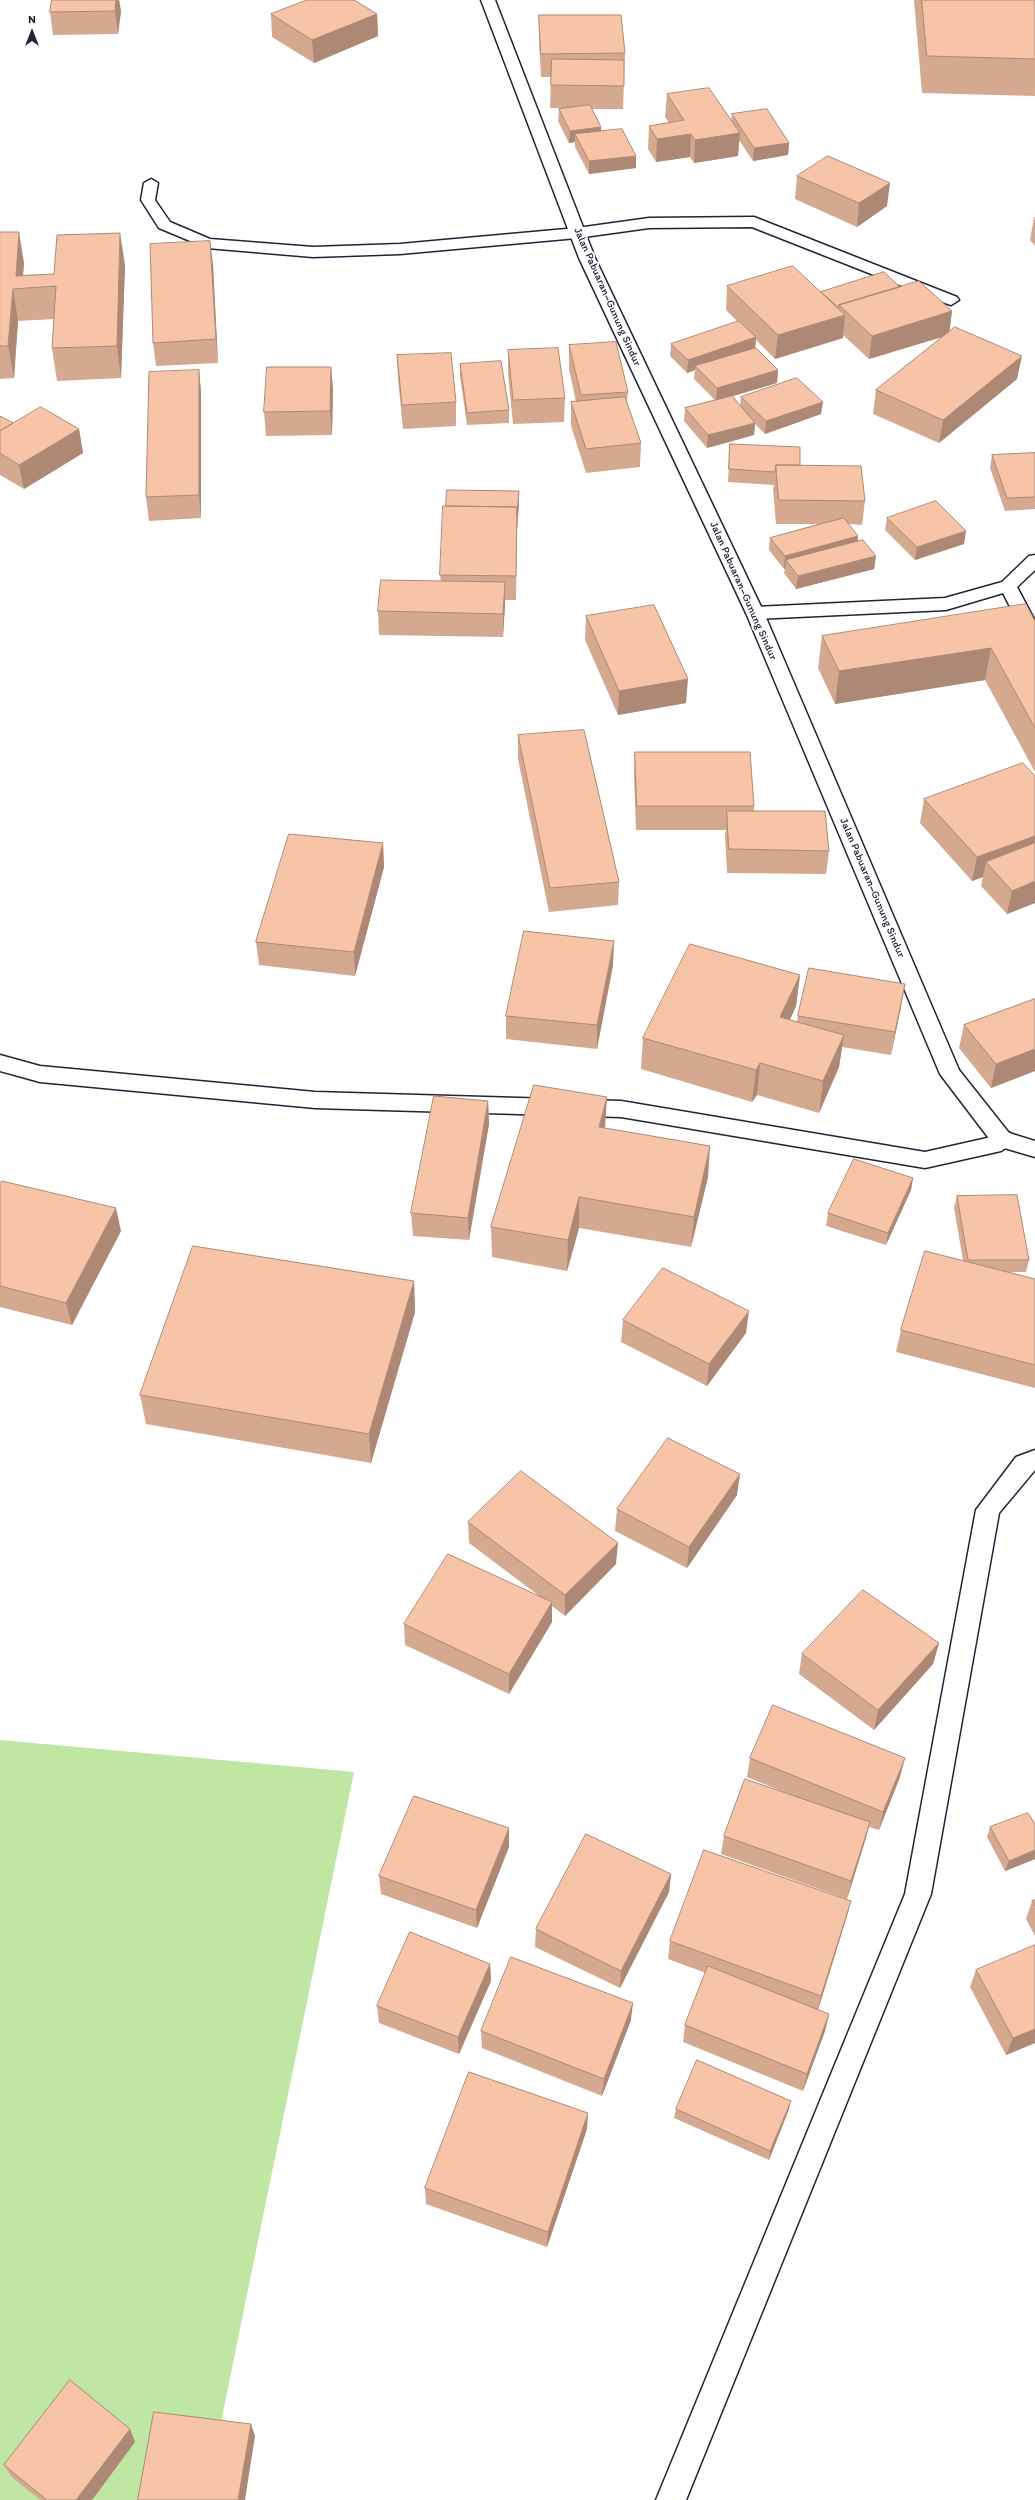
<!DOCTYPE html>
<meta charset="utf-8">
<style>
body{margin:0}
#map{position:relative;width:1035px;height:2500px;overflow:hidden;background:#fff;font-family:Itim,sans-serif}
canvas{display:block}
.north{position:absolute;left:12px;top:12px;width:40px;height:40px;-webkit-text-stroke:3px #fff;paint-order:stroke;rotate:0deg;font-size:11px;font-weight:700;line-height:16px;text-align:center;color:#22223b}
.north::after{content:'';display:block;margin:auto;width:14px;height:18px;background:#22223b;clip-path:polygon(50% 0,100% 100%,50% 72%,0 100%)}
</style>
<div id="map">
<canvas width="1035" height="2500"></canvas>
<div class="north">N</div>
</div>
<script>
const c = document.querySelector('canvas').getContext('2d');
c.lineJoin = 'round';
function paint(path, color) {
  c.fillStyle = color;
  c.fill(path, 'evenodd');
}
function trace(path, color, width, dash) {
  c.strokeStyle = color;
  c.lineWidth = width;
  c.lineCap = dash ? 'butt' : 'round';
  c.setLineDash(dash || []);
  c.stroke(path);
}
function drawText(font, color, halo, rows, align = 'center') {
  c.font = font + ' Itim,sans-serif';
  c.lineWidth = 4;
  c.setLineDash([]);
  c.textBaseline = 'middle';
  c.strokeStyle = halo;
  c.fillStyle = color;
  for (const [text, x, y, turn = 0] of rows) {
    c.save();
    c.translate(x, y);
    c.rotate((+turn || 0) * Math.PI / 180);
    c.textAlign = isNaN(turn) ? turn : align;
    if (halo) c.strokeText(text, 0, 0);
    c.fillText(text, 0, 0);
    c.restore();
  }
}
const green = new Path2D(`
 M0,1740L354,1772L205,2500H0Z`);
const service = new Path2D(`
 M151,179L158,183L155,200L170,222L210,239L313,247L400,244L577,228L585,233L577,238L400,254L313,257L207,248L159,228L141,200L144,183Z`);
const minor = new Path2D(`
 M754,217L957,297L959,300L951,305L945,303L752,227L649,228L577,238L569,233L577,228L649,218Z
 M1035,555V570L1017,587L1035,621V644L1029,642L1026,638L1003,593L946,610L755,619L749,617L746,613L749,609L755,607L945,598L1002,582L1029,556Z
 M0,1055L40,1066L315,1092L621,1101L925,1152L987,1138L1002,1131L1010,1133L1013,1139L1010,1145L1001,1151L925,1168L621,1117L315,1108L40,1082L0,1071Z
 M1035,1450V1470L999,1513L931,1894L686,2500H656L905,1894L976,1510L1016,1457Z`);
const tertiary = new Path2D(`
 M481,0H495L595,258L764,613L959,1070L1009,1133L1035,1141V1157L994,1145L940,1074L746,613L579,258Z`);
const wall = new Path2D(`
 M52,0H119L121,11L118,34L53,35L50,12Z
 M914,0H1035V96L922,93Z
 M271,14H377L378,36L314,63L272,37Z
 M539,15L625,53L623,109H592L601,127V131L636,156V168L589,174L575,147V142L569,143L558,121L559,109L562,108H550L551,77H541L539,38Z
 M667,94L731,120L732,114L789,143L788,155L753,161L739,140L738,156L694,163L690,157L656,162L648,149L649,126L669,123L665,117Z
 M797,176L887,206L857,227L795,199Z
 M1034,217H1035V246L1030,240Z
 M0,232L24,263L23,275L54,274L125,265L121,378L57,381L52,348L54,319L18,321L14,378L0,379Z
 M213,265L218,363L156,366L153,343Z
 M727,286L821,292L900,287L952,311L949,332L1017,379L939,443L873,414L876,390L944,336L869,359L843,335V338L775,359L756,340L755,348L778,370L777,383L733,396L740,405L741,397L821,414L765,434L755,424L754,435L707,448L684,421L685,408L715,400L694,379L695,370L687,373L670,356L671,344L738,322L726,310Z
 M569,345L628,392L627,404L641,443L640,467L586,473L571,426V402H576L569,369Z
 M508,350L565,398L564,422L513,424L508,374Z
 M397,355L456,402V426L403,429L398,379Z
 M460,364L509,410V423L467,425L460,376Z
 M331,367L333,390L332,435L266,436L264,412Z
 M199,370L201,393V518L149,521L146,497Z
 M0,416L13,423L79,429L83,453L24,489L0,475Z
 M730,444L800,465L865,501L862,525L849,524L858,541L876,556L874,569L796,589L784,573L785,569H784L769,550L770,538L819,524H776L773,489L774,485L728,482Z
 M1035,453V509L1005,511L990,468L992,455Z
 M519,491V504L517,529L516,600H505L503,637L379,635L378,611L441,581L440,575L446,506Z
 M887,518L964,544L915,560L885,530Z
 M586,616L686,703L618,715L585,640Z
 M1035,621V772L985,680L835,704L818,668L822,636Z
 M518,735L619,882L618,905L549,912L518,759Z
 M635,752L754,806V811L829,851L826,874L727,873L725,835L726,830H636L634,776Z
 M924,799L1035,903L1007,914L981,886L983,877L972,881L920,823Z
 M383,843L384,867L355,976L259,965L256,942Z
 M613,965L597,1049L506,1039V1016Z
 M800,975L796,1006L790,1020L797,1022L798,1016L901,1007L891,1055L842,1047L839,1067L819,1113L757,1095L752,1102L641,1069L643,1038Z
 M1035,999V1071L991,1088L959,1048L964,1025Z
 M488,1101L489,1124L469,1240L413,1236L411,1213Z
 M605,1128L708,1177L691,1247L579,1228L567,1271L492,1257L491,1227Z
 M913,1178L911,1190L886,1245L826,1226L828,1213Z
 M0,1184L121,1231L72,1325L0,1307Z
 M957,1196L1029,1260L1026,1272H1009L1035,1279V1388L896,1352L901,1330L963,1260L954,1208Z
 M414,1281L415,1312L371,1463L146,1424L140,1395Z
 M623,1320L746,1333L707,1386L621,1342Z
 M737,1495L687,1568L615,1531L617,1509Z
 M468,1522L616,1564L565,1616L552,1606V1622L509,1694L405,1645L404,1624L538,1595L469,1543Z
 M939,1643L933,1664L874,1730L799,1674L802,1654Z
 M750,1758L900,1777L879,1830L869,1827L865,1841L847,1899L721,1854L724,1836L791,1795L747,1777Z
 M1035,1824V1859L1005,1871L987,1837L990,1827Z
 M509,1847L477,1928L381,1894L379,1876Z
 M671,1874L669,1892L620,1988L535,1947L536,1929Z
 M1035,1900V1936L1026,1919L1032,1901Z
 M851,1901L846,1919L818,2010L829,2014L825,2031L803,2091L683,2042L685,2025L706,1973L668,1959L670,1941Z
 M490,1964L491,1981L459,2054L379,2023L377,2006Z
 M976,1970L1035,2043L1006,2055L970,1987Z
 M631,2020L602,2096L482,2048L481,2031Z
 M676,2109H789L769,2160L674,2118Z
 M587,2129L547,2247L426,2204L425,2188Z
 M135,2442L92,2500H40L12,2477L4,2465Z`);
const shadedWall = new Path2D(`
 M116,0H119L121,11L118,34L115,11Z
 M377,14L378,36L314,63L312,40Z
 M601,127V139L575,134V142L569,143L570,131Z
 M740,133L738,156L694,163L695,140Z
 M691,134L690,157L656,162L657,139Z
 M789,143L788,155L753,161L754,148Z
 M636,156V168L589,174V161Z
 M890,183L887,206L857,227L859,203Z
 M19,232L24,263L22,288L16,276Z
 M120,233L125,265L121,378L117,346Z
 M210,241L213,265L218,363L216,339Z
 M13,289L18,321L14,378L8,346Z
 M952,311L949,335L869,359L872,336Z
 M845,315L843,338L775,359L778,335Z
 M756,337L755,350L695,366V370L687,373L688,360Z
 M1022,356L1017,379L939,443L943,420Z
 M331,367L333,390L332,435L330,411Z
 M199,370L201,393V518L199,495Z
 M778,370L777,383L716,401L717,388Z
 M823,402L821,414L765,434L766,421Z
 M755,423L754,435L707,448L708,435Z
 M79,429L83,453L24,489L19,465Z
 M519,491V504L517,529V516Z
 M966,531L964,544L915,560L917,547Z
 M858,536L857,549L786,560L785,569H784L785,556Z
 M876,556L874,569L796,589L798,576Z
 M505,582V606L503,637V614Z
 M991,648L985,680L835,704L839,671Z
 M688,679L686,703L618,715L619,691Z
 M1035,836V858L986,862L983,877L972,881L977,857Z
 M383,843L384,867L355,976L354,952Z
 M1035,881V903L1007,914L1012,891Z
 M614,941L613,965L597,1049V1025Z
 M800,975L796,1006L776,1049L780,1017Z
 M905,984L901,1007L891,1055L895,1032Z
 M844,1035L839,1067L819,1113L823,1081Z
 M1035,1049V1071L991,1088L996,1064Z
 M760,1063L757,1095L752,1102L756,1070Z
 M607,1097L605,1128L599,1127Z
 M488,1101L489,1124L469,1240L468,1218Z
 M710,1146L708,1177L691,1247L694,1217Z
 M913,1178L911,1190L886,1245L888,1233Z
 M579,1197V1228L567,1271L568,1240Z
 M116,1208L121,1231L72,1325L66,1303Z
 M414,1281L415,1312L371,1463L369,1434Z
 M749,1311L746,1333L707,1386L709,1364Z
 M740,1474L737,1495L687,1568L689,1547Z
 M618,1543L616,1564L565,1616V1595Z
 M552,1602V1622L509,1694V1674Z
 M939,1643L933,1664L874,1730L878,1710Z
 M905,1758L900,1777L879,1830L883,1812Z
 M870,1822L865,1841L847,1899L851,1881Z
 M509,1828V1847L477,1928L476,1910Z
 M1035,1850V1859L1005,1871L1009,1861Z
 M671,1874L669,1892L620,1988L621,1971Z
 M851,1901L846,1919L817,2013L821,1996Z
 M490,1964L491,1981L459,2054L458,2037Z
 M633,2003L631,2020L602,2096L604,2079Z
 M829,2014L825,2031L803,2091L807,2074Z
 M1035,2029V2043L1006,2055L1013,2038Z
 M791,2101L789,2109L769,2160L770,2151Z
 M588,2113L587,2129L547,2247L548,2232Z
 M251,2424L255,2436L245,2500H238Z
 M130,2429L135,2442L92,2500H76Z`);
const building = new Path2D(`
 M52,0H116L115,11L50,12Z
 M307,0H354L377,14L312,40L271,14Z
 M922,0H1035V59L927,56Z
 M539,15H621L625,53L541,54Z
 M552,59L624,60V86L551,85Z
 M709,88L740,133L695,140L691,134L657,139L649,126L684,120L667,94Z
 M590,105L601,127L570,131L559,109Z
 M767,109L789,143L754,148L732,114Z
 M622,129L636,156L589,161L575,134Z
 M828,156L890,183L859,203L797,176Z
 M0,232H19L16,276L54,274L57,235L120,233L117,346L52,348L56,286L13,289L8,346H0Z
 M210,241L216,339L153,343L150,244Z
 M793,266L845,315L778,335L727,286Z
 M884,272L900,287L839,305V308L821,292Z
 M919,281L952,311L872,336L839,305Z
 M739,321L756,337L688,360L671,344Z
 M955,327L1022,356L943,420L876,390Z
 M616,342L628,392L581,395L569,345Z
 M558,348L565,398L513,400L508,350Z
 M756,348L778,370L717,388L695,366Z
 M451,353L456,402L402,405L397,355Z
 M501,361L509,410L467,413L460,364Z
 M267,367H331L330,411L264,412Z
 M199,370V495L146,497L149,372Z
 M797,378L823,402L766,421L741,397Z
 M732,396L755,423L708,435L685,408Z
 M625,397L641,443L586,449L571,402Z
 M41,407L79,429L19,465L0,453V431Z
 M0,416L13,423L0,431Z
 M730,444L800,447V465H776L775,472L729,469Z
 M1035,453V497L1007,498L992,455Z
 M776,465L861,466L865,501L779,500Z
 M447,490L519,491L517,516V507L446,506Z
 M936,501L966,531L917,547L887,518Z
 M443,506L517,507L516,576L440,575Z
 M844,518L858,536L785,556L770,538Z
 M863,540L876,556L798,576L786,560Z
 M381,580L505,582L503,614L378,611Z
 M1026,604L1035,621V728L991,648L839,671L822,636Z
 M654,605L688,679L619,691L586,616Z
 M584,730L619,882L550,888L518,735Z
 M635,752H750L754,806H637Z
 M1023,763L1035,776V836L977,857L924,799Z
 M727,811H825L829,851L729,849Z
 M289,834L383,843L354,952L256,942Z
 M1035,843V881L1012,891L986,862Z
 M524,931L614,941L597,1025L506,1016Z
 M690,944L800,975L780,1017L844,1035L823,1081L760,1063L756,1070L643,1038Z
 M809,968L905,984L895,1032L798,1016Z
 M1035,999V1049L996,1064L964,1025Z
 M534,1085L607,1097L599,1127L710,1146L694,1217L579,1197L568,1240L491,1227Z
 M434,1096L488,1101L468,1218L411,1213Z
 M854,1159L913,1178L888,1233L828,1213Z
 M2,1181L116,1208L66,1303L0,1286V1184Z
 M1017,1195L1029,1260H968L957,1196Z
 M193,1246L414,1281L369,1434L140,1395Z
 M925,1251L1035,1279V1365L901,1330Z
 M663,1268L749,1311L709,1364L623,1320Z
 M668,1438L740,1474L689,1547L617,1509Z
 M521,1471L618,1543L565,1595L468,1522Z
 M448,1554L552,1602L509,1674L404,1624Z
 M863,1590L939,1643L878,1710L802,1654Z
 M773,1705L905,1758L883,1812L750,1758Z
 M745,1779L870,1822L851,1881L724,1836Z
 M414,1796L509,1828L476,1910L379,1876Z
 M1028,1813L1035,1824V1850L1009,1861L990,1827Z
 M586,1834L671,1874L621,1971L536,1929Z
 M704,1850L851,1901L821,1996L670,1941Z
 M1035,1900V1906L1032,1901Z
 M410,1932L490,1964L458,2037L377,2006Z
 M1035,1945V2029L1013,2038L976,1970Z
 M511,1957L633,2003L604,2079L481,2031Z
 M708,1966L829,2014L807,2074L685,2025Z
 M697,2060L791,2101L770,2151L676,2109Z
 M469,2072L588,2113L548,2232L425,2188Z
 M70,2380L130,2429L76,2500H47L4,2465Z
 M154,2412L251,2424L238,2500H138Z`);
const farStreetnames = [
 ["Jalan Pabuaran–Gunung Sindur",607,297,66],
 ["Jalan Pabuaran–Gunung Sindur",743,591,66],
 ["Jalan Pabuaran–Gunung Sindur",872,888,67]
];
paint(green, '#bfe6a2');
trace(service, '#22223b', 3);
trace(minor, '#22223b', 3);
trace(tertiary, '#22223b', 3);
paint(service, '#fff');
paint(minor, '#fff');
paint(tertiary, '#fff');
paint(wall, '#d4a990');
paint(shadedWall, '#ad8975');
paint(building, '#f7c4a7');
trace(building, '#ad8975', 1);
drawText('11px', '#22223b', '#fff', farStreetnames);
</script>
